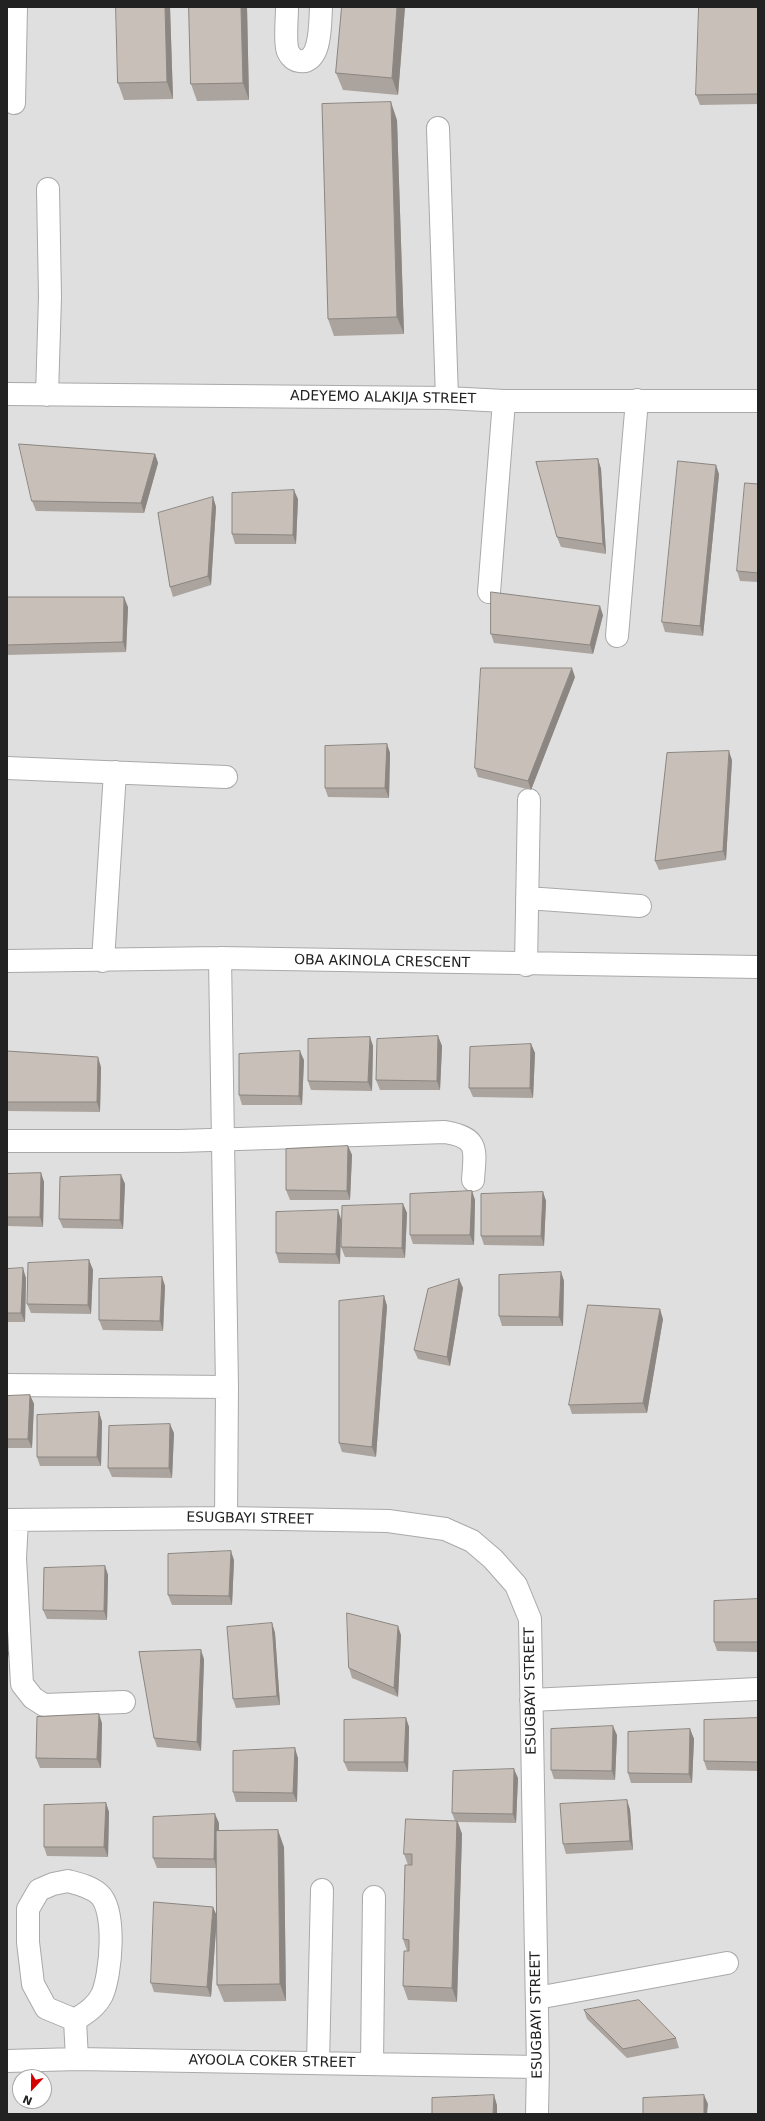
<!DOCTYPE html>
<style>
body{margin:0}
#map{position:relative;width:765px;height:2121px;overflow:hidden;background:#f2efe9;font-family:"DejaVu Sans",sans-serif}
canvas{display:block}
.frame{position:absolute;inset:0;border:8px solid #222;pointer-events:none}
.north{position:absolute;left:12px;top:2069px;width:40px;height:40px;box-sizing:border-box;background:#fff;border:1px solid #a7a7a7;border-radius:50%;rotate:202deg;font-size:11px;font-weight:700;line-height:16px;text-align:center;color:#222}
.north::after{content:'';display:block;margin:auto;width:14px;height:18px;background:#d40000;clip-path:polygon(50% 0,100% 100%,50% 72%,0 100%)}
</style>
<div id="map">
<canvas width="765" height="2121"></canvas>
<div class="frame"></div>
<div class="north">N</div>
</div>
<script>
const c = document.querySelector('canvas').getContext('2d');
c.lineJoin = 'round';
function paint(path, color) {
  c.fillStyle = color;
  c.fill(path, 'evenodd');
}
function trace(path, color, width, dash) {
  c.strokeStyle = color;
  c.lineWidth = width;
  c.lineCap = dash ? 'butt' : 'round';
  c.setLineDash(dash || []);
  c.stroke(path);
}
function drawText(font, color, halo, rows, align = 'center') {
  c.font = font + ' "DejaVu Sans",sans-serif';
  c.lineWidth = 3.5;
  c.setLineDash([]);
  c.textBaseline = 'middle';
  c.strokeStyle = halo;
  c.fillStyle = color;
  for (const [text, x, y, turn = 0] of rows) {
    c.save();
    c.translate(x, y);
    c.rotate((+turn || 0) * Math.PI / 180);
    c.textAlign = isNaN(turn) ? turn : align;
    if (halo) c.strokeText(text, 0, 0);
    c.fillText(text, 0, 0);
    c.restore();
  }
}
const residential = new Path2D(`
 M7,7H758V2114H7ZM20,2077H44V2101H20Z`);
const minor = new Path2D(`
 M287,7C287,20 285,35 287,48C288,54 293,60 299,61C322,65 320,21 321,7
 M14,103L16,7
 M438,128L447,398
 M7,394L447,398L504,401H758
 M47,395L50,297L48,189
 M489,592L504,401
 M617,636L637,400
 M7,768L226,777
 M527,898L640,906
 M220,958L227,1387L226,1518
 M7,961L220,958L758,967
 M103,961L115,772
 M526,965L529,800
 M7,1141H180L445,1132C480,1138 475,1150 473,1180
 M7,1385L227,1387
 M7,1520L226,1518L388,1521L445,1529L472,1541L493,1559L516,1585L530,1619L538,2067L537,2114
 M17,1520L15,1558L22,1684L33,1698L44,1705L124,1702
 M531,1700L758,1689
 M68,1881C79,1884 91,1887 99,1894C117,1910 111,1975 102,1995C96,2007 86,2013 75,2020L46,2008L33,1984L28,1942V1909L39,1890L53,1884Z
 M537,1998L727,1963
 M75,2020L77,2059
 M7,2061L77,2059L538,2067
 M318,2063L322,1890
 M372,2063L374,1897`);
const wall = new Path2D(`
 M170,7L173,99L124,100L118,83Z
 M189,7H247L249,100L197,101L191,84Z
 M342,7H405L398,95L343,90L336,73Z
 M758,7V104L700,105L696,95Z
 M397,120L404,334L334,336L328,319Z
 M155,454L158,463L144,513L36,511L32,501Z
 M598,459L601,469L606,554L561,547L557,537Z
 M719,474L703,636L665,632L662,622Z
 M758,484V582L740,581L737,571Z
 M213,497L216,507L211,585L173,597L170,587Z
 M298,499L296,544H235L232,534Z
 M7,597L128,607L126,652L7,655Z
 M603,615L593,654L494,643L491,634Z
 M575,677L531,790L478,777L475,768Z
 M387,744L390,753L389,798L328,797L325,788Z
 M732,760L726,860L659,870L655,861Z
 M438,1036L442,1046L440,1090H380L376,1080Z
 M370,1037L373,1046L372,1091L311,1090L308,1081Z
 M531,1044L535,1053L533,1098L473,1097L469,1088Z
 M7,1051L101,1067L100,1112L7,1111Z
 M304,1060L302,1105H242L239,1095Z
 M348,1146L352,1155L350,1200H290L286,1190Z
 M41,1173L44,1182L43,1227L7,1226V1174Z
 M121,1175L125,1184L123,1229L63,1228L59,1219Z
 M472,1191L475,1200L474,1245L413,1244L410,1235Z
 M543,1192L546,1201L544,1246L484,1245L481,1236Z
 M403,1204L407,1213L405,1258L345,1257L341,1247Z
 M341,1219L340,1264L279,1263L276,1253Z
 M89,1260L93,1270L91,1314L31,1313L27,1304Z
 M7,1269L26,1278L25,1322H7Z
 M561,1272L564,1281L563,1326H502L499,1316Z
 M162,1277L165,1286L163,1331L103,1330L99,1320Z
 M459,1279L463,1288L450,1366L418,1359L414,1350Z
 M384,1296L387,1306L376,1457L342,1452L339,1443Z
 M663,1319L647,1413L572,1414L569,1405Z
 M30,1395L34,1404L32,1448H7V1396Z
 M99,1412L102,1422L101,1466H40L37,1457Z
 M174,1433L172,1478L112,1477L108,1468Z
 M234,1560L232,1605H172L168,1595Z
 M105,1566L108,1575L107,1620L47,1619L43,1610Z
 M758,1599V1652L717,1651L714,1642Z
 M272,1623L275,1633L280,1705L236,1708L233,1699Z
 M401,1635L398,1697L352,1678L349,1668Z
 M204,1659L201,1751L157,1747L154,1738Z
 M406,1718L409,1727L408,1772L348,1771L344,1762Z
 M758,1718V1771L707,1770L704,1761Z
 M102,1723L101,1768H40L36,1758Z
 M690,1729L694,1739L692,1783H631L628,1773Z
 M617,1735L615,1780L554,1779L551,1770Z
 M298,1758L297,1802H236L233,1792Z
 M518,1778L516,1823L458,1822L462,1834L457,2002L408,2000L403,1986L407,1951L403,1939L408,1865L404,1854L455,1821L452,1813Z
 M627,1800L630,1810L633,1850L566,1854L563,1844Z
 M106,1803L109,1812L108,1857L47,1856L44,1847Z
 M219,1823V1831L284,1847L286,2001L224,2002L217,1985V1918L211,1997L154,1992L151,1983L217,1915L216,1868H157L153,1858Z
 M584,2010L676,2038L679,2048L627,2058L587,2019Z`);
const shadedWall = new Path2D(`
 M165,7H170L173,99L167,82Z
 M241,7H247L249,100L243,83Z
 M397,7H405L398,95L392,78Z
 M391,102L397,120L404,334L397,317Z
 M155,454L158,463L144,513L141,503Z
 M598,459L601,469L606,554L603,544Z
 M716,465L719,474L703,636L700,626Z
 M294,490L298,499L296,544L293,535Z
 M213,497L216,507L211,585L208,576Z
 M124,597L128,607L126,652L123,642Z
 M600,606L603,615L593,654L590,645Z
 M572,668L575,677L531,790L528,781Z
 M387,744L390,753L389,798L385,788Z
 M729,751L732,760L726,860L723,851Z
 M438,1036L442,1046L440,1090L437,1081Z
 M370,1037L373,1046L372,1091L368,1082Z
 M531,1044L535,1053L533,1098L530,1088Z
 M300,1051L304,1060L302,1105L299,1096Z
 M98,1057L101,1067L100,1112L97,1102Z
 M348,1146L352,1155L350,1200L347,1191Z
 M41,1173L44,1182L43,1227L40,1217Z
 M121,1175L125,1184L123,1229L120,1220Z
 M472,1191L475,1200L474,1245L470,1235Z
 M543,1192L546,1201L544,1246L541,1236Z
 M403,1204L407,1213L405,1258L402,1248Z
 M338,1210L341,1219L340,1264L336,1254Z
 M89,1260L93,1270L91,1314L88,1305Z
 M23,1268L26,1278L25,1322L21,1313Z
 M561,1272L564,1281L563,1326L559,1317Z
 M162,1277L165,1286L163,1331L160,1321Z
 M459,1279L463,1288L450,1366L447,1357Z
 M384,1296L387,1306L376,1457L372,1447Z
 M660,1309L663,1319L647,1413L643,1403Z
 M30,1395L34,1404L32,1448L28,1439Z
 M99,1412L102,1422L101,1466L97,1457Z
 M170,1424L174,1433L172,1478L169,1468Z
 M231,1551L234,1560L232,1605L229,1596Z
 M105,1566L108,1575L107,1620L104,1611Z
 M272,1623L275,1633L280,1705L277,1696Z
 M398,1626L401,1635L398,1697L394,1688Z
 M7,1648L9,1653L7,1663Z
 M201,1650L204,1659L201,1751L197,1742Z
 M99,1714L102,1723L101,1768L97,1759Z
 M406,1718L409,1727L408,1772L404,1762Z
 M613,1726L617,1735L615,1780L612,1771Z
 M690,1729L694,1739L692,1783L689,1774Z
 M295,1748L298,1758L297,1802L293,1793Z
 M514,1769L518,1778L516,1823L513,1814Z
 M627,1800L630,1810L633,1850L630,1841Z
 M106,1803L109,1812L108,1857L104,1847Z
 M215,1814L219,1823L217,1868L214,1859Z
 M457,1821L462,1834L457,2002L452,1988Z
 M278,1830L284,1847L286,2001L280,1984Z
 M213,1907L217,1916L211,1997L207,1987Z
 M494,2095L497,2105V2114H493Z
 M704,2095L708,2104L707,2114H704Z`);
const building = new Path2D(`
 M116,7H165L167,82L118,83Z
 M189,7H241L243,83L191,84Z
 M342,7H397L392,78L336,73Z
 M699,7H758V94L696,95Z
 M391,102L397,317L328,319L322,104Z
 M19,444L155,454L141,503L32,501Z
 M598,459L603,544L557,537L536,462Z
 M678,461L716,465L700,626L662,622Z
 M745,483L758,484V573L737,571Z
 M294,490L293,535L232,534V493Z
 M213,497L208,576L170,587L158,513Z
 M491,592L600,606L590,645L491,634Z
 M7,597H124L123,642L7,645Z
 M481,668H572L528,781L475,768Z
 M387,744L385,788H325V746Z
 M729,751L723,851L655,861L667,753Z
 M438,1036L437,1081L376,1080L377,1039Z
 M370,1037L368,1082L308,1081V1039Z
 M531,1044L530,1088H469L470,1047Z
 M7,1051L98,1057L97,1102H7Z
 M300,1051L299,1096L239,1095V1054Z
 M348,1146L347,1191L286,1190V1149Z
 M41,1173L40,1217H7V1174Z
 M121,1175L120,1220L59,1219L60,1177Z
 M472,1191L470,1235H410V1194Z
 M543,1192L541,1236H481V1194Z
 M403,1204L402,1248L341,1247L342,1206Z
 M338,1210L336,1254L276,1253V1212Z
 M89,1260L88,1305L27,1304L28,1263Z
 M23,1268L21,1313H7V1269Z
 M561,1272L559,1317L499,1316V1275Z
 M162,1277L160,1321L99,1320V1279Z
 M459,1279L447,1357L414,1350L428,1289Z
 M384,1296L372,1447L339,1443V1301Z
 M588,1305L660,1309L643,1403L569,1405Z
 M30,1395L28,1439H7V1396Z
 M99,1412L97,1457H37V1415Z
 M170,1424L169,1468H108L109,1426Z
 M231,1551L229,1596L168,1595V1554Z
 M105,1566L104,1611L43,1610L44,1568Z
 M758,1599V1642H714V1601Z
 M347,1613L398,1626L394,1688L349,1668Z
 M272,1623L277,1696L233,1699L227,1627Z
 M201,1650L197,1742L154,1738L139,1652Z
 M99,1714L97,1759L36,1758L37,1717Z
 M406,1718L404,1762H344V1720Z
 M758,1718V1762L704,1761V1720Z
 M613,1726L612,1771L551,1770V1729Z
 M690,1729L689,1774L628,1773V1732Z
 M295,1748L293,1793L233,1792V1751Z
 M514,1769L513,1814L452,1813L453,1771Z
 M627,1800L630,1841L563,1844L560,1804Z
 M106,1803L104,1847H44V1805Z
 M215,1814L214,1859L153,1858V1817Z
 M406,1819L457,1821L452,1988L403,1986L404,1951H409V1940L403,1939L405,1865H412V1854H404Z
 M278,1830L280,1984L217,1985L216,1831Z
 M154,1902L213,1907L207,1987L151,1983Z
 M639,2000L676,2038L623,2049L584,2010Z
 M494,2095L493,2114H432V2098Z
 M704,2095V2114H643V2098Z`);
const streetNames = [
 ["ADEYEMO ALAKIJA STREET",383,398,1],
 ["OBA AKINOLA CRESCENT",382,962,1],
 ["ESUGBAYI STREET",250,1519,1],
 ["ESUGBAYI STREET",531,1691,-91],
 ["ESUGBAYI STREET",537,2015,-91],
 ["AYOOLA COKER STREET",272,2062,1]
];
paint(residential, '#e0dfdf');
trace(minor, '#a9a9a9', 24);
trace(minor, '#fff', 22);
paint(wall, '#aba49e');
paint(shadedWall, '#8b8681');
paint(building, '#c7bfb8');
trace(building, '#8b8681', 1);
drawText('14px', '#222', '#fff', streetNames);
</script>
